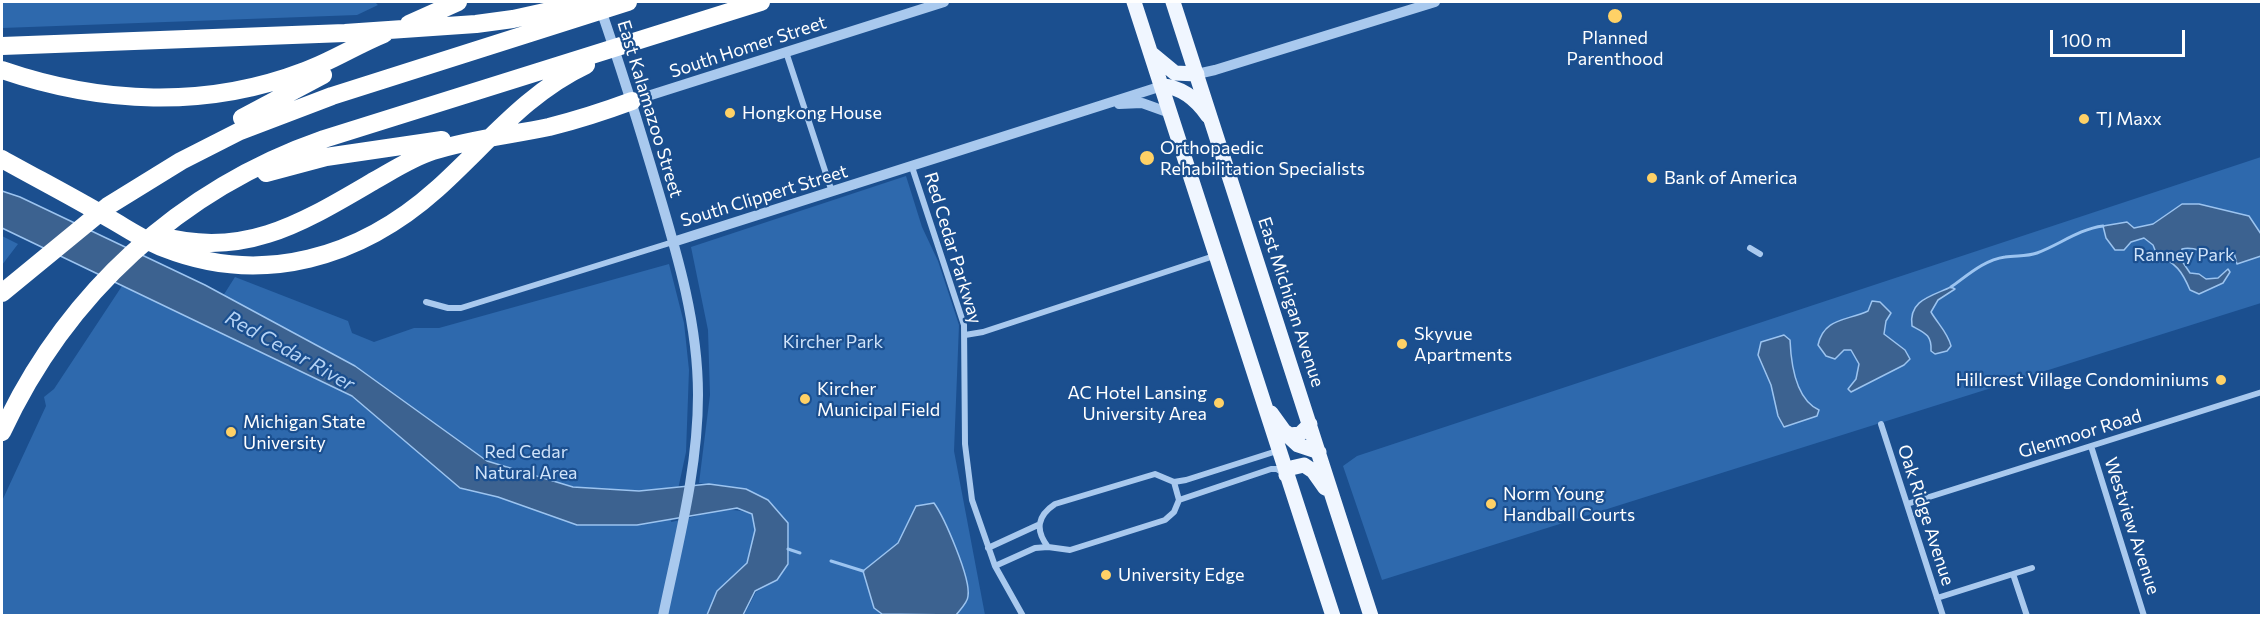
<!DOCTYPE html>
<style>
body{margin:0}
#map{position:relative;width:2263px;height:617px;overflow:hidden;background:#1b4f8f;font-family:Commissioner,sans-serif}
canvas{display:block}
.frame{position:absolute;inset:0;border:3px solid #fff;pointer-events:none}
.scale{position:absolute;left:2050px;top:30px;width:135px;height:27px;box-sizing:border-box;border:3px solid #fff;border-top:0;padding-left:8px;font-size:18px;line-height:21px;white-space:nowrap;color:#fff;-webkit-text-stroke:4px #1b4f8f;paint-order:stroke}
</style>
<div id="map">
<canvas width="2263" height="617"></canvas>
<div class="frame"></div>
<div class="scale">100 m</div>
</div>
<script>
const c = document.querySelector('canvas').getContext('2d');
c.lineJoin = 'round';
function paint(path, color) {
  c.fillStyle = color;
  c.fill(path, 'evenodd');
}
function trace(path, color, width, dash) {
  c.strokeStyle = color;
  c.lineWidth = width;
  c.lineCap = dash ? 'butt' : 'round';
  c.setLineDash(dash || []);
  c.stroke(path);
}
function drawText(font, color, halo, rows, align = 'center') {
  c.font = font + ' Commissioner,sans-serif';
  c.lineWidth = 4.5;
  c.setLineDash([]);
  c.textBaseline = 'middle';
  c.strokeStyle = halo;
  c.fillStyle = color;
  for (const [text, x, y, turn = 0] of rows) {
    c.save();
    c.translate(x, y);
    c.rotate((+turn || 0) * Math.PI / 180);
    c.textAlign = isNaN(turn) ? turn : align;
    if (halo) c.strokeText(text, 0, 0);
    c.fillText(text, 0, 0);
    c.restore();
  }
}
const green = new Path2D(`
 M2,2H375L378,5L357,15L2,28Z
 M2261,157V303L1382,580L1343,466L1357,456Z
 M906,176L922,227L938,261L959,325L954,451L985,615H744L756,592L777,580L789,564L788,523L768,500L746,489L699,483L710,395L708,330L691,247Z
 M2,236L18,244L2,265Z
 M669,264L684,323L689,370L686,452L671,522C698,517 724,503 752,514L755,530L747,563L717,591L707,615L2,616V501L46,406L44,397L54,389L122,286L209,318L235,277L348,321L352,333L374,342L414,328H439Z`);
const water = new Path2D(`
 M2,191L20,197L205,285L355,366L487,461L573,487L639,491L709,484L746,489L768,500L788,523V564L777,580L755,591L743,615H707L717,591L747,563L755,530L752,514L737,508L637,525H577L498,497L460,488L352,396L2,228Z
 M2182,204H2199L2249,216L2261,234V256L2237,264L2234,253C2225,248 2221,253 2211,253C2200,252 2194,246 2182,249L2180,258L2190,273L2199,274L2206,279L2218,278L2228,269L2230,272L2223,283L2199,294L2190,290C2182,271 2176,263 2157,255L2153,245L2144,238L2131,242L2124,250H2115L2106,238L2103,226L2127,222L2134,228L2153,224Z
 M1951,287L1955,289L1938,300L1931,312C1938,324 1948,333 1951,346L1947,351L1935,354L1931,351C1932,335 1925,333 1912,326C1908,300 1932,296 1951,287Z
 M1872,301L1880,302L1891,313L1886,321L1884,334L1905,350L1910,359L1904,365L1851,392L1848,389L1856,379L1859,364L1851,350H1844L1835,359L1826,356L1818,345C1824,318 1846,321 1868,311Z
 M1784,335L1790,340C1791,364 1795,399 1819,410L1817,416L1784,427L1778,416L1771,385L1758,355L1761,342Z
 M934,503C944,517 971,578 968,596C968,602 960,610 956,615L882,614L874,608L863,571L898,543L916,506Z`);
const stream = new Path2D(`
 M1951,287C1968,275 1984,260 2005,257C2016,255 2026,257 2037,253C2059,245 2079,229 2103,226
 M788,549L800,553
 M831,561L863,571`);
const minor = new Path2D(`
 M786,52L832,192
 M912,167L964,325L965,444L972,500L995,566L1023,616
 M1750,248L1760,254
 M426,302L448,308H461L673,242
 M965,335L983,332L1214,256
 M1881,424L1943,616
 M2091,446L2144,616
 M1155,474L1174,482L1179,500L1174,512L1165,520L1070,550L1048,547C1035,530 1037,516 1055,504Z
 M1174,482L1186,480L1277,451
 M1179,500L1271,469H1277L1283,473
 M1907,504L2262,392
 M988,548L1038,525
 M995,566L1035,548L1048,547
 M2013,574L2027,616
 M1937,598L2032,568`);
const tertiary = new Path2D(`
 M600,7C621,68 640,129 658,190C678,257 698,324 698,395C698,470 678,543 663,616
 M1197,74L1215,70L1435,2
 M632,101L944,2
 M1119,104L1142,103L1170,113
 M673,242L1162,86`);
const primary = new Path2D(`
 M1134,2L1333,616
 M1173,2L1371,616
 M1152,54L1175,73L1197,74
 M1162,86C1182,87 1197,100 1208,116
 M1271,413L1284,431L1290,435L1300,434L1310,424
 M1284,432L1298,445L1319,452
 M1286,475L1291,468L1304,465L1313,471L1325,488`);
const motorway = new Path2D(`
 M409,24L458,2
 M2,46L345,33L476,24L513,19L590,2
 M2,70C101,104 206,109 305,71C332,61 357,45 384,34
 M242,118L323,75
 M2,159C36,178 71,196 105,216C125,227 143,240 164,248C263,287 361,257 437,189C486,145 526,93 586,65
 M266,173L326,157L442,140
 M158,235C242,260 302,223 372,182C392,171 411,158 433,151C470,139 511,135 549,127C577,120 605,111 632,101
 M2,293L108,206L181,161L240,131L332,96L628,2
 M2,432C66,294 180,189 324,139L761,2`);
const markers = [
 [1615,16,8,"#ffd166"],
 [730,113,6,"#ffd166"],
 [2084,119,6,"#ffd166"],
 [1147,158,8,"#ffd166"],
 [1652,178,6,"#ffd166"],
 [1402,344,6,"#ffd166"],
 [2221,380,6,"#ffd166"],
 [805,399,6,"#ffd166"],
 [1219,403,6,"#ffd166"],
 [231,432,6,"#ffd166"],
 [1491,504,6,"#ffd166"],
 [1106,575,6,"#ffd166"]
];
const poiNames = [
 ["Planned",1615,38,"center"],
 ["Parenthood",1615,59,"center"],
 ["Hongkong House",742,113],
 ["TJ Maxx",2096,119],
 ["Orthopaedic",1160,148],
 ["Rehabilitation Specialists",1160,169],
 ["Bank of America",1664,178],
 ["Skyvue",1414,334],
 ["Apartments",1414,355],
 ["Hillcrest Village Condominiums",2209,380,"right"],
 ["Kircher",817,389],
 ["Municipal Field",817,410],
 ["AC Hotel Lansing",1207,393,"right"],
 ["University Area",1207,414,"right"],
 ["Michigan State",243,422],
 ["University",243,443],
 ["Norm Young",1503,494],
 ["Handball Courts",1503,515],
 ["University Edge",1118,575]
];
const streetNames = [
 ["South Homer Street",748,47,-18],
 ["East Kalamazoo Street",650,109,73],
 ["South Clippert Street",764,196,-17],
 ["Red Cedar Parkway",953,248,73],
 ["East Michigan Avenue",1291,302,72],
 ["Glenmoor Road",2080,434,-17],
 ["Oak Ridge Avenue",1926,515,72],
 ["Westview Avenue",2132,526,72]
];
const parkNames = [
 ["Ranney Park",2184,255],
 ["Kircher Park",833,342],
 ["Red Cedar",526,452],
 ["Natural Area",526,473]
];
const waterNames = [
 ["Red Cedar River",290,351,29]
];
paint(green, '#2e69ad');
paint(water, '#3c6290');
trace(water, '#9cc4f0', 1.5);
trace(stream, '#9cc4f0', 3);
trace(minor, '#a9c9ee', 6);
trace(tertiary, '#a9c9ee', 10);
trace(primary, '#f0f6ff', 15);
trace(motorway, '#fff', 18);
for (const [x, y, r, color] of markers) {
  const dot = new Path2D();
  dot.arc(x, y, r, 0, 2 * Math.PI);
  c.fillStyle = color;
  c.fill(dot);
  trace(dot, '#1b4f8f', 2);
}
drawText('18px', '#fff', '#1b4f8f', poiNames, 'left');
drawText('18px', '#fff', '#1b4f8f', streetNames);
drawText('18px', '#cfe3fa', '#1b4f8f', parkNames);
drawText('italic 20px', '#b5d3f5', '#1b4f8f', waterNames);
</script>
